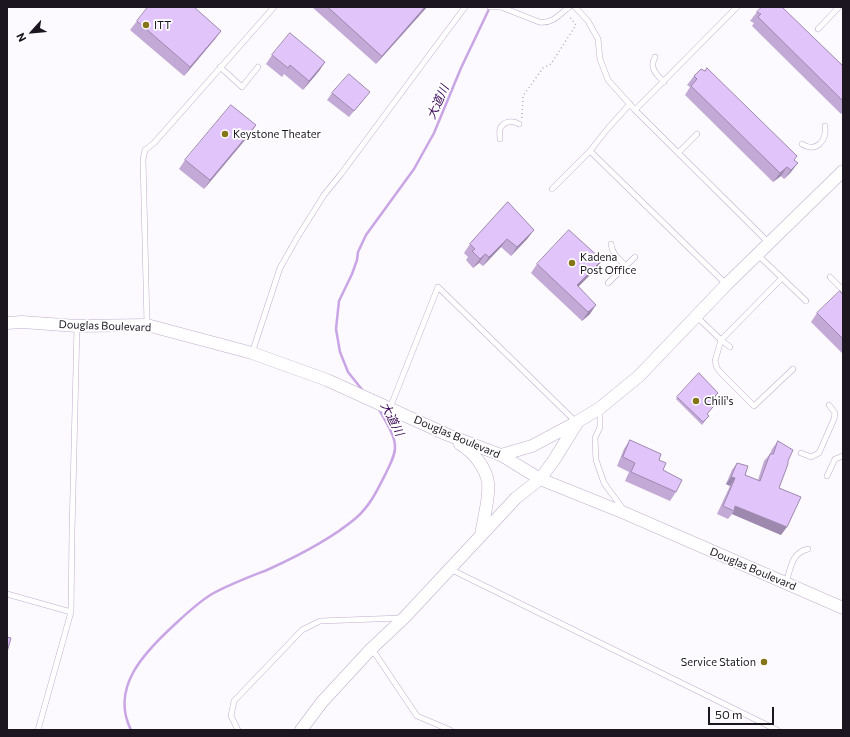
<!DOCTYPE html>
<meta charset="utf-8">
<style>
body{margin:0}
#map{position:relative;width:850px;height:737px;overflow:hidden;background:#fcf9ff;font-family:Commissioner,sans-serif}
canvas{display:block}
.frame{position:absolute;inset:0;border:8px solid #1c1621;pointer-events:none}
.north{position:absolute;left:12px;top:12px;width:40px;height:40px;-webkit-text-stroke:3px #fff;paint-order:stroke;rotate:243deg;font-size:11px;font-weight:700;line-height:16px;text-align:center;color:#1c1621}
.north::after{content:'';display:block;margin:auto;width:14px;height:18px;background:#1c1621;clip-path:polygon(50% 0,100% 100%,50% 72%,0 100%)}
.scale{position:absolute;left:708px;top:707px;width:66px;height:18px;box-sizing:border-box;border:2px solid #1c1621;border-top:0;padding-left:5px;font-size:12px;line-height:14px;white-space:nowrap;color:#1c1621;-webkit-text-stroke:3px #fff;paint-order:stroke}
</style>
<div id="map">
<canvas width="850" height="737"></canvas>
<div class="frame"></div>
<div class="north">N</div>
<div class="scale">50 m</div>
</div>
<script>
const c = document.querySelector('canvas').getContext('2d');
c.lineJoin = 'round';
function trace(path, color, width, dash) {
  c.strokeStyle = color;
  c.lineWidth = width;
  c.lineCap = dash ? 'butt' : 'round';
  c.setLineDash(dash || []);
  c.stroke(path);
}
function paint(path, color) {
  c.fillStyle = color;
  c.fill(path, 'evenodd');
}
function drawText(font, color, halo, rows, align = 'center') {
  c.font = font + ' Commissioner,"Noto Sans JP",sans-serif';
  c.lineWidth = 3.5;
  c.setLineDash([]);
  c.textBaseline = 'middle';
  c.strokeStyle = halo;
  c.fillStyle = color;
  for (const [text, x, y, turn = 0] of rows) {
    c.save();
    c.translate(x, y);
    c.rotate((+turn || 0) * Math.PI / 180);
    c.textAlign = isNaN(turn) ? turn : align;
    if (halo) c.strokeText(text, 0, 0);
    c.fillText(text, 0, 0);
    c.restore();
  }
}
const stream = new Path2D(`
 M364,392L348,372L340,352L336,329L339,301L352,274L357,260L358,252L366,235L414,169L434,133L461,68L490,7
 M131,730C110,688 144,653 172,627C185,615 197,603 212,594C230,584 249,577 267,570C298,556 330,540 356,518C370,506 378,489 386,473C390,464 396,455 395,445C394,432 384,420 379,409`);
const path = new Path2D(`
 M522,118L523,96L543,68L551,64L576,25L569,16`);
const service = new Path2D(`
 M490,7H501L539,22C552,24 559,15 569,7
 M575,7L588,21L598,39L600,59L608,80L635,110L769,243
 M818,29L839,7
 M655,57C649,68 656,74 664,82
 M220,67L242,87L258,67
 M635,110L737,7
 M500,139C500,136 499,132 500,129C503,121 513,120 519,124
 M802,144C816,153 827,141 825,126
 M590,151L726,284
 M678,153L697,134
 M552,189L590,151L609,127L630,104
 M611,244C612,254 619,259 626,266
 M758,255L806,301
 M830,277L843,290
 M782,278L721,340L715,361L717,368L721,373L754,406L793,369
 M608,283L635,257
 M696,316L721,340L730,347
 M147,324L143,159L145,150L154,143L274,7
 M252,353L280,268L297,238L324,195L341,174L465,7
 M390,408L438,287L576,422
 M600,409V427L595,438L596,460L604,483L623,509
 M801,453L811,457L819,453L834,419L835,413L829,405
 M827,476L835,459L843,456
 M450,569L777,730
 M786,583C791,568 791,553 808,549
 M7,594L71,612
 M372,649L417,716L450,730
 M38,730L71,612L72,531L77,326
 M238,730L231,716L234,701L302,630L320,621L401,618`);
const tertiary = new Path2D(`
 M7,323L22,322L77,326L147,325L252,353L327,380L448,435L501,455L540,479L627,514L843,608
 M460,444C473,452 486,467 488,483C490,497 483,521 481,535
 M501,455L532,446L577,422L600,408L639,376L727,284L843,171
 M301,730L322,702L371,649L404,618L516,498L540,479L554,460L577,423`);
const wall = new Path2D(`
 M312,7H427L376,64Z
 M757,12L843,66V111L841,114L752,26L754,23L750,21Z
 M137,21L221,31L215,39L184,76L130,30Z
 M272,55L325,62L319,71L303,90L284,74L282,77L266,64Z
 M701,69L794,160L791,172L784,179L781,176L773,182L685,95L690,87L687,85L694,76Z
 M332,93L365,98L349,117L327,100Z
 M256,125L250,134L204,189L179,169L185,160Z
 M508,202L528,238L511,256L501,247L483,266L479,263L473,268L466,260L468,257L464,253L470,244Z
 M602,260L596,269L578,287L590,314L582,321L531,273L537,264Z
 M843,295V354L811,322L817,313Z
 M718,393L715,397L716,403L707,414L709,416L702,425L676,399L677,397Z
 M630,440L659,460L663,470L676,492L670,501L625,481L629,472L617,466L624,449Z
 M778,441L788,461L779,488L781,535L732,514L728,519L717,514L730,486L726,484L732,470L737,463L745,475L758,480L764,461L770,454L772,449Z`);
const shadedWall = new Path2D(`
 M425,7H427L376,64L382,56Z
 M221,31L215,39L184,76L190,67Z
 M325,62L319,71L303,90L309,81Z
 M256,125L250,134L204,189L210,180Z
 M798,163L791,172L784,179L791,170Z
 M787,167L781,176L773,182L780,173Z
 M534,230L528,238L511,256L517,247Z
 M507,239L501,247L483,266L489,257Z
 M485,254L479,263L473,268L480,259Z
 M602,260L596,269L571,294L577,285Z
 M596,305L590,314L582,321L588,312Z
 M731,477L735,478L730,486L726,484Z
 M735,506L787,527L781,535L732,514L734,511Z`);
const building = new Path2D(`
 M148,7H194L221,31L190,67L137,21Z
 M328,7H425L382,56Z
 M762,7H782L843,66V101L758,17L761,14L757,12Z
 M290,33L325,62L309,81L290,65L288,68L272,55Z
 M707,68L797,156L794,160L798,163L791,170L787,167L780,173L691,86L697,79L694,76L701,69L705,71Z
 M349,74L370,92L354,111L332,93Z
 M231,105L256,125L210,180L185,160Z
 M508,202L534,230L517,247L507,239L489,257L485,254L480,259L472,251L475,249L470,244Z
 M569,230L602,260L577,285L596,305L588,312L537,264Z
 M840,291L843,295V339L817,313Z
 M699,373L718,393L715,396L718,401L707,414L709,416L703,422L677,397Z
 M630,440L661,454L659,460L666,463L663,470L682,480L676,492L631,472L635,463L623,457Z
 M778,441L793,450L788,461V464L779,488L801,497L787,527L735,506L734,511L723,506L735,478L731,477L737,463L748,466L745,475L760,481L770,454H773Z
 M7,637L11,638L7,652Z`);
const markers = [
 [146,25,4,"#857518"],
 [225,134,4,"#857518"],
 [572,263,4,"#857518"],
 [696,401,4,"#857518"],
 [764,662,4,"#857518"]
];
const poiNames = [
 ["ITT",154,25],
 ["Keystone Theater",233,134],
 ["Kadena",580,257],
 ["Post Office",580,270],
 ["Chili's",704,401],
 ["Service Station",756,662,"right"]
];
const streetNames = [
 ["Douglas Boulevard",105,326,2],
 ["Douglas Boulevard",457,437,23],
 ["Douglas Boulevard",753,569,23]
];
const waterNames = [
 ["大道川",438,102,-66],
 ["大道川",392,419,63]
];
trace(stream, '#c9a5e6', 2.5);
trace(service, '#bfafcd', 6);
trace(tertiary, '#bfafcd', 13);
trace(path, '#b3afb7', 1.5, [1, 3]);
trace(service, '#fff', 5);
trace(tertiary, '#fff', 12);
paint(wall, '#c2a9d6');
paint(shadedWall, '#9e89ae');
paint(building, '#e1c4f9');
trace(building, '#9e89ae', 1);
for (const [x, y, r, color] of markers) {
  const dot = new Path2D();
  dot.arc(x, y, r, 0, 2 * Math.PI);
  c.fillStyle = color;
  c.fill(dot);
  trace(dot, '#fff', 1.5);
}
drawText('11px', '#1c1621', '#fff', poiNames, 'left');
drawText('11px', '#1c1621', '#fff', streetNames);
drawText('italic 12px', '#3c0a58', '#fff', waterNames);
</script>
